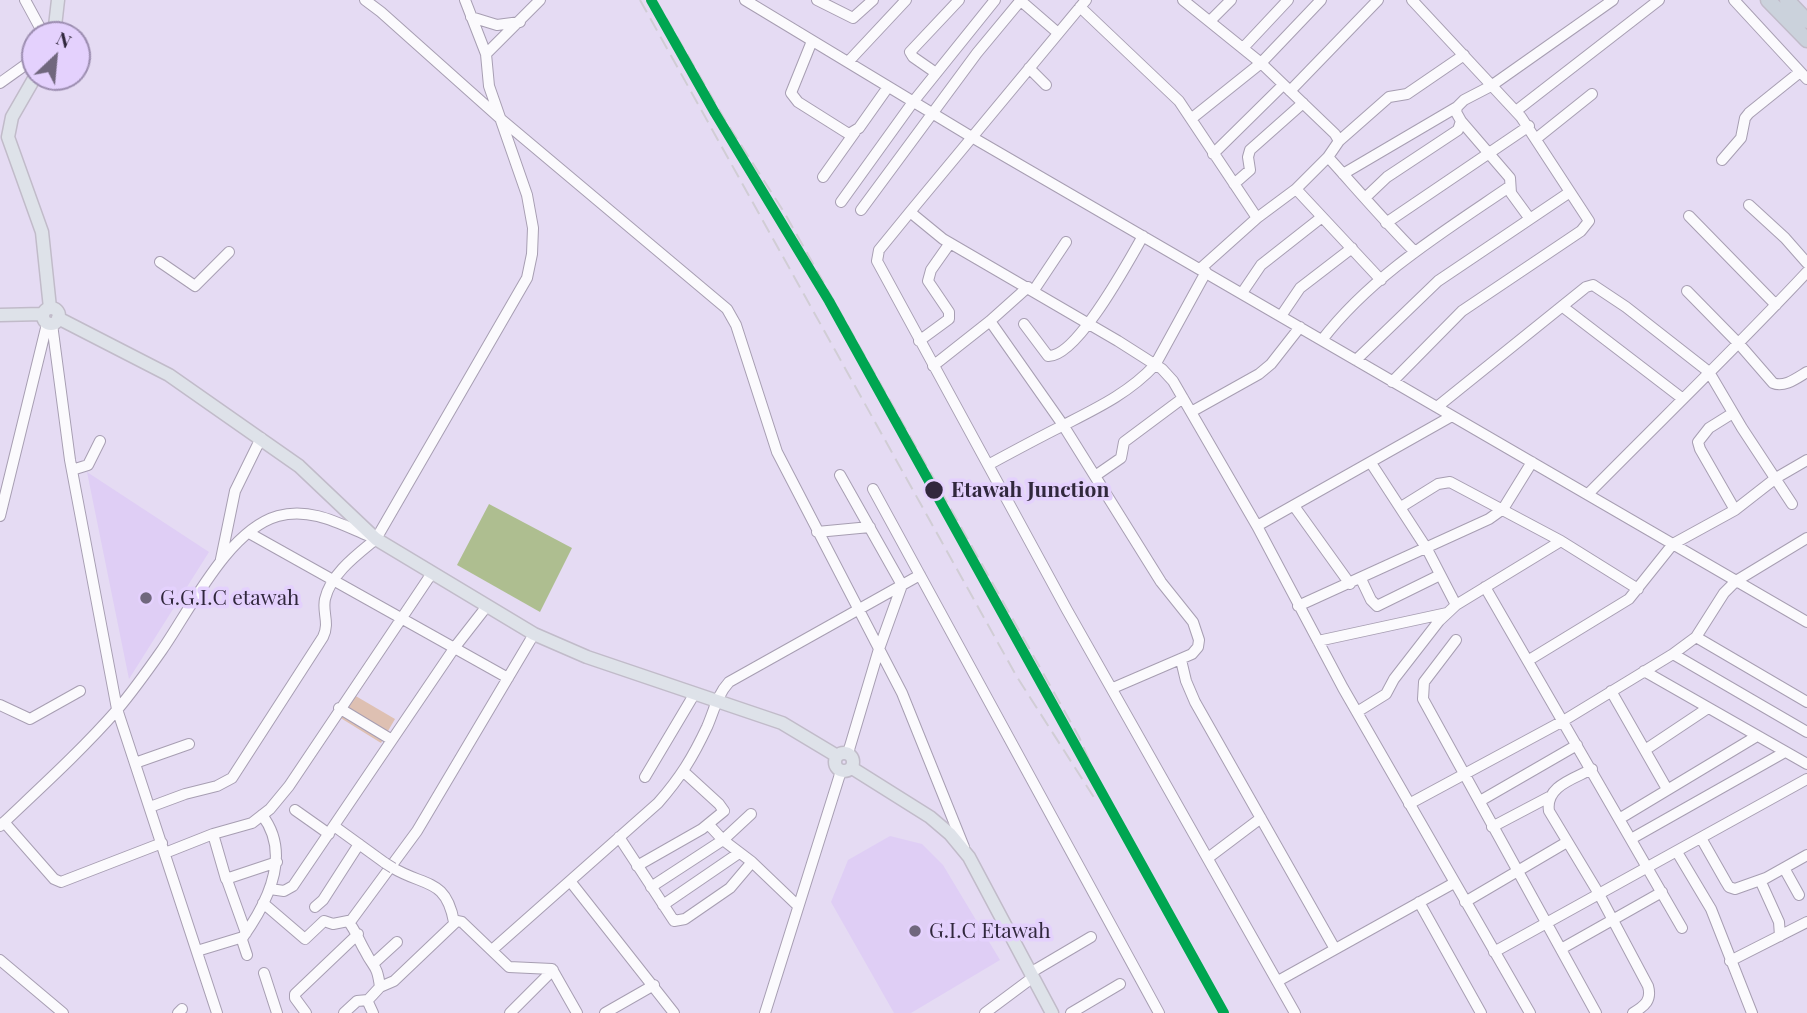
<!DOCTYPE html>
<style>
body{margin:0}
#map{position:relative;width:1807px;height:1013px;overflow:hidden;background:#e5dbf3;font-family:"Playfair Display",serif}
canvas{display:block}
.north{position:absolute;left:21px;top:21px;width:70px;height:70px;box-sizing:border-box;background:#e4d1fd;border:2px solid #9c8db0;border-radius:50%;rotate:26deg;font-size:19px;font-weight:700;line-height:28px;text-align:center;color:#31283d}
.north::after{content:'';display:block;margin:auto;width:24px;height:32px;background:#70677d;clip-path:polygon(50% 0,100% 100%,50% 72%,0 100%)}
</style>
<div id="map">
<canvas width="1807" height="1013"></canvas>
<div class="north">N</div>
</div>
<script>
const c = document.querySelector('canvas').getContext('2d');
c.lineJoin = 'round';
function paint(path, color) {
  c.fillStyle = color;
  c.fill(path, 'evenodd');
}
function trace(path, color, width, dash) {
  c.strokeStyle = color;
  c.lineWidth = width;
  c.lineCap = dash ? 'butt' : 'round';
  c.setLineDash(dash || []);
  c.stroke(path);
}
function drawText(font, color, halo, rows, align = 'center') {
  c.font = font + ' "Playfair Display",serif';
  c.lineWidth = 7;
  c.setLineDash([]);
  c.textBaseline = 'middle';
  c.strokeStyle = halo;
  c.fillStyle = color;
  for (const [text, x, y, turn = 0] of rows) {
    c.save();
    c.translate(x, y);
    c.rotate((+turn || 0) * Math.PI / 180);
    c.textAlign = isNaN(turn) ? turn : align;
    if (halo) c.strokeText(text, 0, 0);
    c.fillText(text, 0, 0);
    c.restore();
  }
}
const built = new Path2D(`
 M87,472L209,552L129,679Z
 M890,836L922,844L943,865L1000,960L911,1013H894L831,902L848,860Z`);
const green = new Path2D(`
 M354,695L395,719L381,743L339,717Z`);
const water = new Path2D(`
 M489,504L572,548L540,612L457,565Z`);
const minor = new Path2D(`
 M25,0L44,35
 M365,0L381,12L502,120L727,309L736,325L777,452L902,693L964,847
 M745,0L970,136L1807,622
 M817,0L853,18L873,0
 M1086,0L910,212L879,250L877,261L1067,610L1295,1013
 M1183,0L1261,63L1335,134L1339,141L1328,157C1357,189 1385,222 1415,252
 M1734,0L1807,79
 M1021,1L1058,33
 M1080,7L1179,101L1257,218
 M471,17L497,25L520,22
 M1210,21L1231,0
 M812,41L791,93L798,102L844,131L849,134L859,128L888,87
 M1243,48L1288,0
 M486,54L540,0
 M848,62L906,0
 M1029,68L1046,85
 M936,73L913,57L910,52L959,0
 M0,83L35,58
 M1290,91L1378,0
 M1516,111L1659,0
 M1191,119L1261,63L1321,0
 M1461,121L1510,178L1511,193L1530,219
 M1537,138L1592,94
 M1339,141L1389,97L1407,94L1464,55
 M1213,154L1283,85
 M1722,160L1741,138L1745,118L1749,113L1800,72
 M1343,174L1457,107
 M823,177L855,132
 M1234,184L1250,170L1248,157L1250,150L1303,103
 M1296,189L1381,280
 M1366,197L1387,177L1458,130L1461,121L1456,112L1457,107L1464,100L1491,86L1613,0
 M841,202L913,102L995,0
 M1749,205L1785,238L1807,263
 M861,210L977,53L1021,0
 M910,212L943,239L1118,341L1162,369L1173,381L1257,526L1343,688L1530,1013
 M1689,216L1776,305
 M1386,223L1529,126
 M160,262L195,286L229,252
 M1200,269L1257,218L1296,189L1328,157
 M1034,290L1066,242
 M1687,291L1740,345L1773,383C1784,388 1797,378 1807,372
 M1242,293L1261,265L1322,217
 M1563,307L1683,399
 M1281,316L1300,288L1352,248
 M990,321L1063,425L1161,582L1193,622L1199,640L1198,647L1192,654L1113,688
 M52,324L70,460L117,709L217,1013
 M1024,324L1048,356C1077,358 1129,260 1143,236
 M1322,340C1371,276 1443,232 1509,187
 M919,341L949,319V312L928,281L931,270L950,243
 M1356,360L1438,281L1570,192
 M933,366L990,321L1028,287
 M1392,382L1462,311L1581,231L1589,221L1521,117L1412,0
 M1437,407L1586,287L1593,285L1626,307L1709,372L1742,428L1792,504
 M1191,412L1259,374L1271,364L1300,327
 M1733,413L1709,428L1698,442L1700,449L1735,510
 M1371,463L1427,549L1456,605
 M988,465C1012,452 1036,439 1060,427C1095,409 1128,394 1155,365L1206,272
 M72,470L88,465L100,441
 M840,475L902,585L879,649L848,753
 M1095,476L1121,458L1124,442L1183,398
 M873,489L1159,1013
 M1588,494C1661,420 1736,348 1807,272
 M1294,506L1350,584
 M1401,507L1438,484L1450,482L1561,541L1638,589
 M0,516L47,324
 M1257,526L1452,416
 M817,532L870,527
 M249,533L508,678
 M221,559L235,491L261,438
 M1361,579L1371,600L1377,606L1440,575
 M1485,587L1682,928
 M1298,606L1489,519L1503,509L1532,462
 M1696,637L1807,702
 M1456,640L1424,682L1423,699L1596,1013
 M1318,641L1447,613
 M1673,654L1807,732
 M1181,660L1186,681L1195,702L1335,949
 M1529,660L1629,599L1673,544L1735,510L1776,478L1807,460
 M1644,671L1807,764
 M1611,691L1667,789
 M0,705L30,719L80,691
 M339,708L392,740
 M1357,712L1386,694L1394,679L1439,621L1456,605L1561,541
 M1645,750L1708,708
 M135,763L189,744
 M1592,769C1574,779 1545,786 1549,811L1599,894L1648,986C1652,1000 1645,1006 1633,1013
 M645,777L695,693
 M1480,801L1577,745
 M1409,804L1563,721L1673,654L1696,637L1724,593L1736,581L1807,538
 M150,807L185,794L217,786L232,778L323,637C330,623 322,612 325,599C331,573 358,554 376,539L527,278L532,254L533,228L527,195L489,86L486,54L465,0
 M295,810L329,834
 M1619,819L1757,736
 M4,822L54,879L61,882L162,843
 M709,825L723,840L752,862L798,906
 M0,826C40,788 81,751 117,710C133,691 148,670 162,650C190,610 228,530 278,516C311,507 340,524 369,536
 M334,826L385,863
 M1492,827L1549,797
 M213,834L226,879L277,862
 M619,837L674,921L685,919L730,888L752,862
 M1701,838L1726,882L1729,887L1735,889L1766,878L1807,855
 M1631,839L1785,752
 M1677,852L1711,909L1752,1013
 M165,853L213,834L252,823L270,809L289,786L432,573
 M1208,858L1261,818
 M637,866L702,829L724,811L719,804L684,772
 M393,868C425,887 446,878 454,922
 M1784,868L1799,895
 M227,880L246,933
 M1760,880L1779,922L1780,936
 M570,881L674,1013
 M651,887L723,840L751,814
 M270,889L284,891L293,886L455,647L487,606
 M1419,902L1481,1013
 M1465,902L1567,842
 M263,903L305,939L324,921L333,924L348,921C356,931 359,941 365,951C374,969 377,964 380,987
 M663,905L739,853
 M315,907L323,900L359,844
 M350,922L417,831L534,634
 M243,937L242,940L247,955
 M1561,949L1662,892
 M492,950L658,803C680,778 693,757 707,727C714,711 717,695 729,682L920,575
 M197,951L243,937C268,902 292,854 262,815
 M1494,952L1807,779
 M0,960L63,1013
 M1730,961L1807,922
 M374,963L397,942
 M264,973L277,1013
 M1030,973L1091,937
 M1278,981L1454,883
 M367,1000L373,1013
 M178,1013L182,1009
 M306,1013L295,998V994L358,934
 M344,1013L357,1001L368,1000L380,987L394,981L457,921L462,922L509,967L552,969L577,1013
 M510,1013L553,970
 M605,1013L654,985
 M765,1013L841,771
 M985,1013L1032,978
 M1071,1013L1120,984`);
const major = new Path2D(`
 M54,35L58,0
 M35,77L12,117L8,137L42,232L50,308
 M43 316a8 8 0 1 1 16 0a8 8 0 1 1-16 0Z
 M0,315L42,314
 M58,318L169,375L299,466L376,539L534,634L587,657L782,723L837,756
 M835 762a9 9 0 1 1 18 0a9 9 0 1 1-18 0Z
 M852,768L930,817L950,834L969,857L1052,1013`);
const highway = new Path2D(`
 M1768,0L1807,40
 M1787,0L1807,21`);
const rail = new Path2D(`
 M640,0L1017,677L1095,799
 M656,0L725,120L784,212L1079,737L1106,798`);
const minorBridge = new Path2D(`
 M385,863L393,868`);
const rail1 = new Path2D(`
 M651,0L715,113L829,301L1224,1013`);
const markers = [
 [934,490,10,"#31283d"],
 [146,598,7,"#70677d"],
 [915,931,7,"#70677d"]
];
const stopNames = [
 ["Etawah Junction",951,490]
];
const poiNames = [
 ["G.G.I.C etawah",160,598],
 ["G.I.C Etawah",929,931]
];
paint(built, '#dfcef5');
paint(green, '#dec0b2');
paint(water, '#aebe90');
trace(minor, '#a79eb2', 12);
trace(major, '#c1bbc9', 15);
trace(highway, '#c1bbc9', 17);
trace(minor, '#fbfafd', 10);
trace(major, '#dee2e9', 12);
trace(highway, '#cbd2dc', 14);
trace(rail, '#d1cdd5', 2, [14, 7]);
trace(minorBridge, '#a79eb2', 12, []);
trace(minorBridge, '#fbfafd', 10);
trace(rail1, '#00a651', 10);
for (const [x, y, r, color] of markers) {
  const dot = new Path2D();
  dot.arc(x, y, r, 0, 2 * Math.PI);
  c.fillStyle = color;
  c.fill(dot);
  trace(dot, '#e4d1fd', 2.5);
}
drawText('bold 21px', '#31283d', '#e4d1fd', stopNames, 'left');
drawText('21px', '#31283d', '#e4d1fd', poiNames, 'left');
</script>
